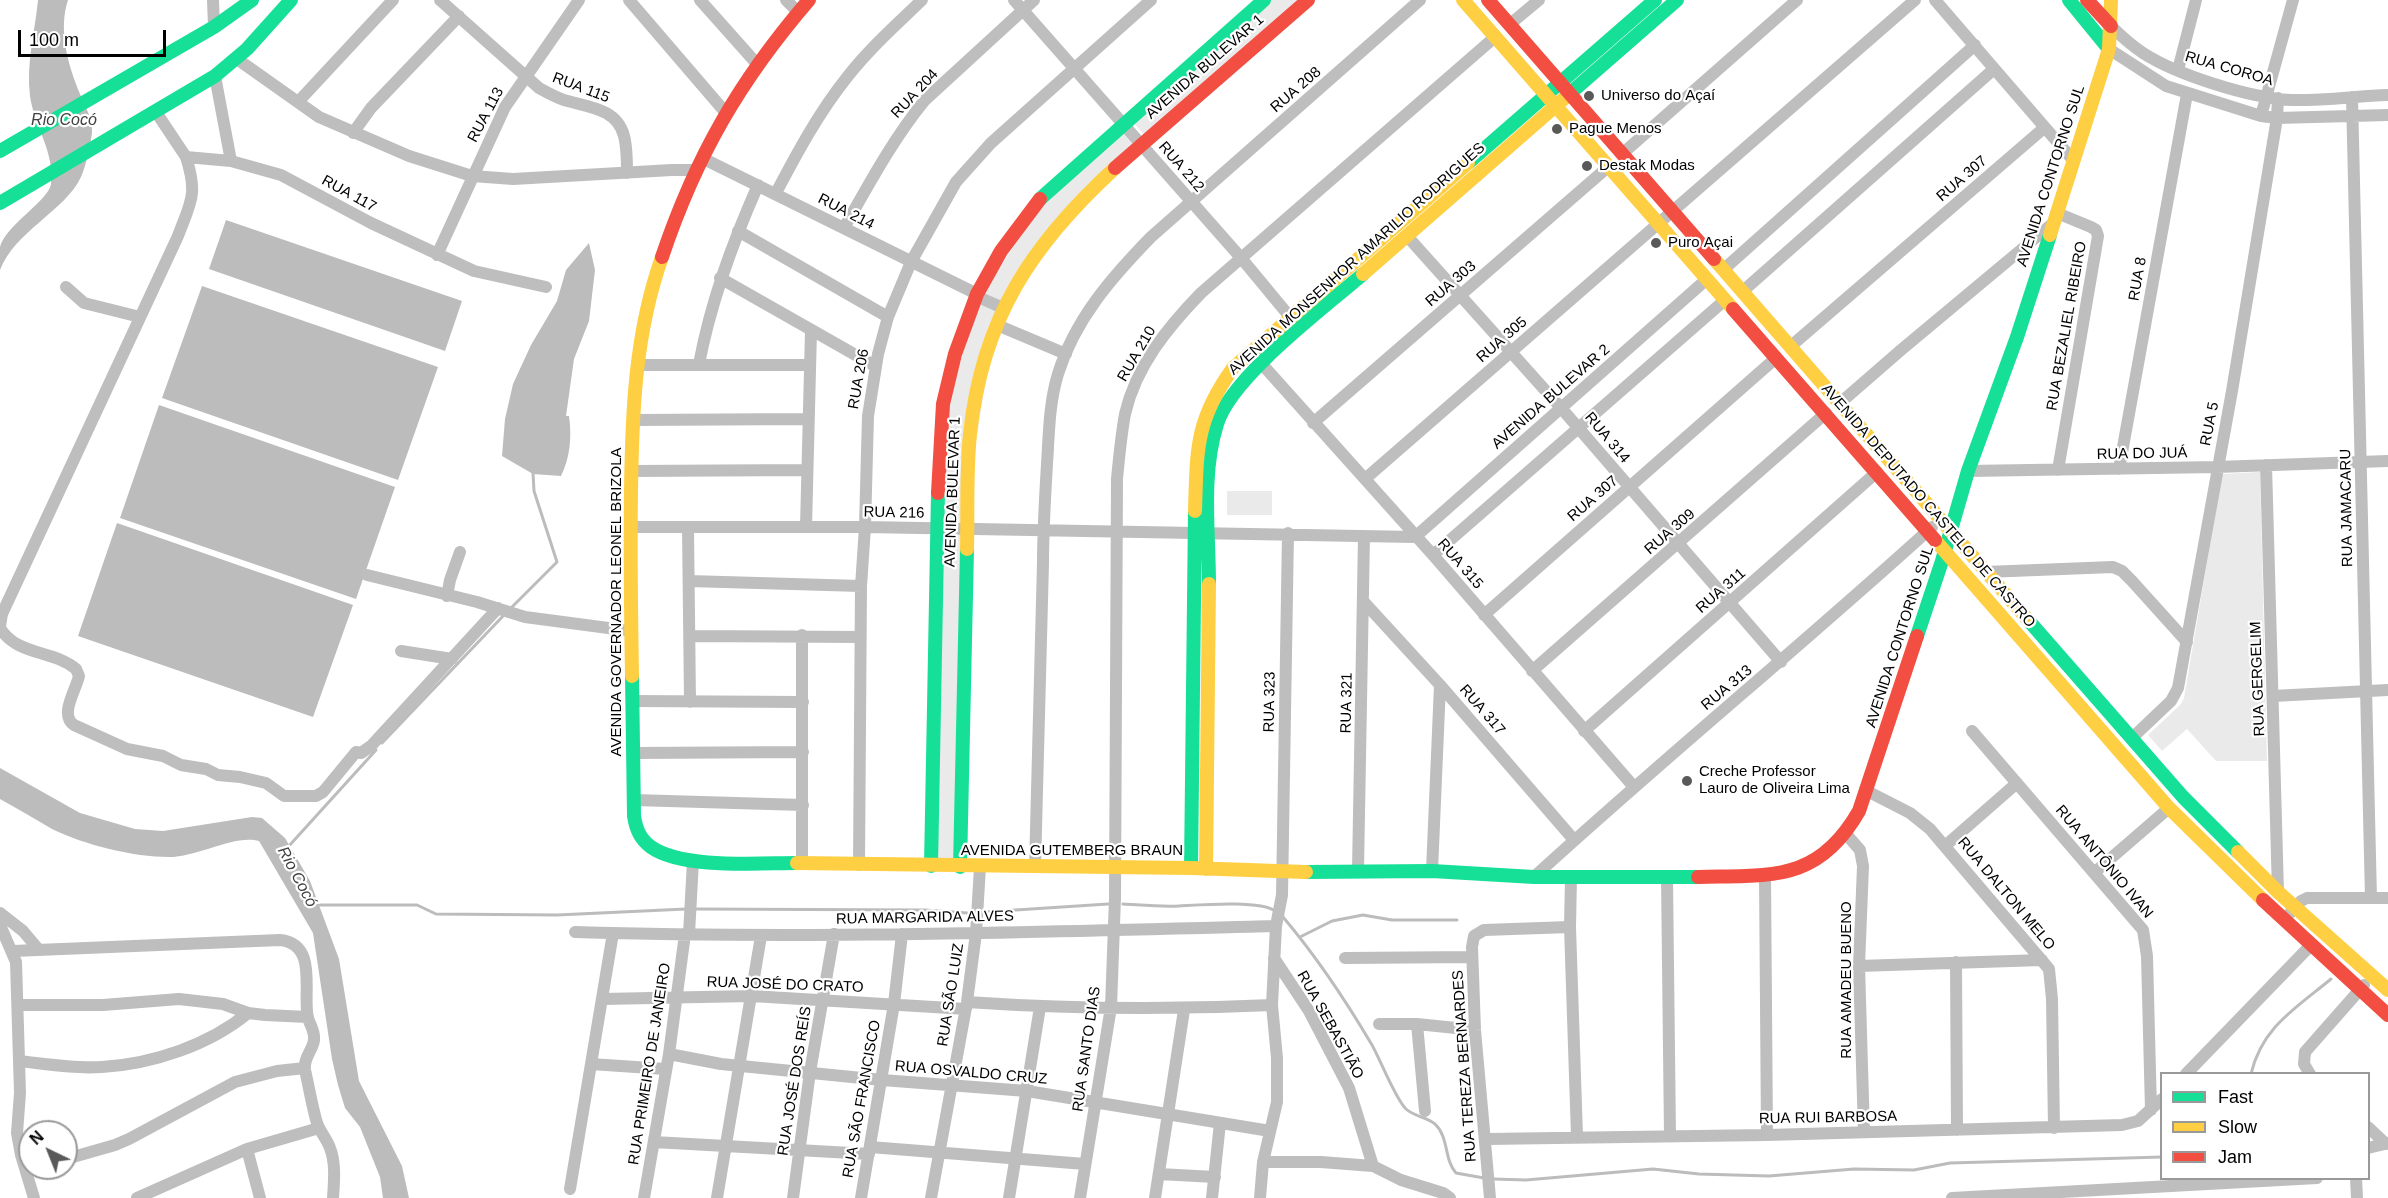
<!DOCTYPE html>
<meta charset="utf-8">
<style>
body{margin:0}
#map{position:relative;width:2388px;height:1198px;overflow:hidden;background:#fff;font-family:Helvetica,sans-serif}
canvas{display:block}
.legend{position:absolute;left:2160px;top:1072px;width:210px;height:108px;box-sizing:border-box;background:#fff;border:2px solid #999;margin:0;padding:8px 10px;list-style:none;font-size:18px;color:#000}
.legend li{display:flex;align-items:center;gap:12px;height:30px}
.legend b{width:30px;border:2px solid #999}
.north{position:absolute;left:18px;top:1120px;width:60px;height:60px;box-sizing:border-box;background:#fff;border:2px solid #999;border-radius:50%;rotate:317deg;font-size:16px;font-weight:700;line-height:24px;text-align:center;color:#000}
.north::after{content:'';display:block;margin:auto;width:21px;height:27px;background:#595959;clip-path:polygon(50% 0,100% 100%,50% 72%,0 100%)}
.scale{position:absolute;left:18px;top:30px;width:148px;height:27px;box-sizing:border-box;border:3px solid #000;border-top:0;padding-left:8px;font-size:18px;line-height:21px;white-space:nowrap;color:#000;-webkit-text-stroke:4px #fff;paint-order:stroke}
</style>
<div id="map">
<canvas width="2388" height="1198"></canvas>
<ul class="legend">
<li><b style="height:8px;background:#16e098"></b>Fast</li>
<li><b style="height:8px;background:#ffcf43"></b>Slow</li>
<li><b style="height:8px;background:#f24e42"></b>Jam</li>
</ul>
<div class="north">N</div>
<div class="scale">100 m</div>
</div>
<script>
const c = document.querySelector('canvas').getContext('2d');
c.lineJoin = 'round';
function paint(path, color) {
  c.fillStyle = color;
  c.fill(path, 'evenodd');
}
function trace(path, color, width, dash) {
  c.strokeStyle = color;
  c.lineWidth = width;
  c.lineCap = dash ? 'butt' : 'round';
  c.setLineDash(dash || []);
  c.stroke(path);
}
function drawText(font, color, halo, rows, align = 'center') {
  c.font = font + ' Helvetica,sans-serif';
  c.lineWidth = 4.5;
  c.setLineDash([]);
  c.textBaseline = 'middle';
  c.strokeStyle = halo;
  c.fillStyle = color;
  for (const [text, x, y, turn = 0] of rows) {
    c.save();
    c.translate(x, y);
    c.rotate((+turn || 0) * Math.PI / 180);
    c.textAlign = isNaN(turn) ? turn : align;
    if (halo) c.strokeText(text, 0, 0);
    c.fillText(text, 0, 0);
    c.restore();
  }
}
const green = new Path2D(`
 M1271,0H1301L1145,136L1132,121Z
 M1120,130L1134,146L1001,302L983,292L1047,197Z
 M978,303L997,311L963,522H942L949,399Z
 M2260,472L2267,761H2216L2187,729L2162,751L2148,735L2181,704L2184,698L2222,474Z
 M1227,491H1272V515H1227Z
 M943,534H963L958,859L936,858Z`);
const water = new Path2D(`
 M38,0H68C58,30 68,65 80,94C85,106 93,119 92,133C90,146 86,166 81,177C65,211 15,231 0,270C0,263 0,254 0,247C5,226 49,200 51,184C55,152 34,126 30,96C26,63 35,32 38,0Z
 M226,220L462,301L445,351L209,269Z
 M589,243L595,270L589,321L574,359L566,416H569C572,437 570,458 561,476L533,474L502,456L505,419L513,384L531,345L557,301L566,270Z
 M202,286L438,367L398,480L162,398Z
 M159,405L395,487L356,599L120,518Z
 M117,523L353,605L313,717L78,636Z
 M0,768L80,813L135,829L163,831L252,817L262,818L285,838L310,881L339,959L359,1081L402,1166L409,1198H383L380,1177L360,1127L345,1108L338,1085L332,1059L313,933L259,841C235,834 198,857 169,857C133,857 85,845 52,829C35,819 18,809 0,799Z`);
const stream = new Path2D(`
 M511,608L557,562L534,491L533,473
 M382,743L504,615
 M288,847L376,750
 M1123,904C1141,905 1160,907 1179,906C1199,905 1260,900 1275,911
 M317,905H417L436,914L557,915L686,909
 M694,909L925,910L967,913
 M985,912L1108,904
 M1283,917C1316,956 1346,1001 1372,1045C1380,1059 1396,1100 1406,1109C1415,1117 1427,1117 1435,1124C1449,1137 1444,1160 1456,1173L1484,1178
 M1300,937L1332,921L1363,915L1392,920H1457
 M2251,1074C2262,1027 2296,1008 2331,979
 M1493,1179L1526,1180L1653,1169L1699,1174L1769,1176L1854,1169L1914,1170L1950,1163L2162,1157`);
const street = new Path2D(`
 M213,0L214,27
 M440,0L539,88C548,93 555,97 564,100C587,107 617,108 624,136C627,147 627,161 627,173
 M629,0L726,113
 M700,0L757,64
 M786,0L798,12
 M1014,0L1242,259L1295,323
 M1935,0L2073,160
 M1509,25L1539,0
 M2111,26C2121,36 2131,45 2143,53C2177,75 2250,98 2291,100C2323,101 2356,96 2388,95
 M2109,49L2166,86L2261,116L2277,118L2388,115
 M237,59L319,117L409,156L472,176L513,179L672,170H695
 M2178,70L2196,0
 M215,76L231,161
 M2352,97L2371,898
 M298,102L393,0
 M156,112L186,157L231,161L281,175L371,223L474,271L546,287
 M2261,116L2293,0
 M353,133L371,108L459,16
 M1622,154L1797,0
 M702,158L977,294
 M776,193C797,153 819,112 848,76C870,48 897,24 922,0
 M2057,213L2091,227L2096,230L2098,236L2058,470
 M844,228C869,184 893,139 925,100L1034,0
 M738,231L888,317
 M1407,236L1562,409L1781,662
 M437,255L505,107L579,0
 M1724,269L1975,45
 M720,278L875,366
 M66,287L84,303L140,317
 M1743,291L1994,69
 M976,296L1003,308
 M997,325L1066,354
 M1791,346L2044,128
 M1261,363L1433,555L1634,787
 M699,364C711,301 732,244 758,185
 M637,365H810
 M1840,403L1901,350L2052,224
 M633,420L808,419
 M1313,423L1608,167
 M2266,465L2278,892
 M2119,469L2187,94
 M631,471L807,470
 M1968,471L2217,467L2388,461
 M1365,479L1915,0
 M631,527H865L1415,537L1707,279
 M806,527L811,331
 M688,528L690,702
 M1433,555L1725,300
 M1986,572L2113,567L2122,571L2132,581L2187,642
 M367,575L477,602L525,617L631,631
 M689,581L861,586
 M447,596L450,580L460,552
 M1364,602L1440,685L1574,840
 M1484,615L1776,358
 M0,626L2,614L178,236C191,201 198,195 186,157
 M0,628C17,656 54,650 76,669L79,676C76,690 59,715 74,725L127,749L163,756L181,765L206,769L218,775L240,777L266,783L284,796H316L323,792L356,752L361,753L371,746L498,608
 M802,635V864
 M691,636L860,637
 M401,651L452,659
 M1532,671L1826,413
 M2273,696L2388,690
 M632,701L803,702
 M1584,731L1877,472
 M1972,731L2143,930L2147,956L2151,1110
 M2132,738L2171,701L2178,688L2232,391L2277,118L2278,98
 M633,753L803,752
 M1867,791L1910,813L1930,829L2049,969L2052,999L2054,1128
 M634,800L803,805
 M1846,834L1860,850L1863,866L1859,966L1864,1132
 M1945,846L2017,783
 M859,865L861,586L865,527L868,416L878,354L888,317L911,262L956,182L991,143L1151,0
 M1035,867C1038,766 1040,665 1043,563C1043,530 1045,497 1047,464C1049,434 1049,403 1058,374C1075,319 1112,277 1151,237L1420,0
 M1358,870L1364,536
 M1432,871L1440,685
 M2095,872L2169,808
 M1765,875L1767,1135
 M1534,877C1664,758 1801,646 1932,527
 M1571,877L1570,927L1577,1136
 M1667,878L1670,1136
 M0,913L23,931L39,950
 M2290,913L2301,901L2307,898H2388
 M0,925L16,962L20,1093L17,1133L21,1155L34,1198
 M575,932C808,939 1042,932 1276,926
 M689,934L693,861
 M13,951L280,940C319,944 302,994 308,1018C310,1025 315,1031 314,1040C313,1050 303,1058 305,1070C309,1087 312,1106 317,1123C320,1132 327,1139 330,1148C336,1163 334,1182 333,1198
 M1274,958L1309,1011L1349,1088L1373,1166L1401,1180L1443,1193L1450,1198
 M1345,958L1472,957
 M1956,962L1957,1130
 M1859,966L2042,960
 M602,999L752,996L966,1009
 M967,1002C1069,1009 1170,1010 1272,1005
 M19,1005H103L179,999L223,1004L248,1013L265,1015L308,1017
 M1379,1024H1417L1475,1030
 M1417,1024L1425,1111
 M669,1054L721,1064L882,1080L1027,1091L1270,1131
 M19,1061C46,1064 75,1069 102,1067C153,1064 209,1045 248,1013
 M591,1064L665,1069
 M2186,1074L2311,945
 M2310,1074L2304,1064L2305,1052L2364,985
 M2368,1127L2386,1144
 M1486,1139L1767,1135L2122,1125L2138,1121L2162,1099
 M654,1142L869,1154
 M870,1147L1085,1164
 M2368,1148L2388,1143
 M247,1149L260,1198
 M66,1159L115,1145L129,1139L235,1082L277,1071L305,1068
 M1263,1162H1321L1373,1166
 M1159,1174L1215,1177
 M2356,1178L2357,1198
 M570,1189L613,933
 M137,1198L247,1149L319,1128
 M644,1198L669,1054L685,934
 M717,1198L761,936
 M793,1198L810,1072L834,934
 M861,1198L894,1004L902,934
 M931,1198L967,1002L976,933L980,867
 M1009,1198L1040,1007
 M1080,1198L1111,1007L1115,898L1117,479C1119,458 1121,436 1125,414C1136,366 1168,327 1201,293L1495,37
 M1155,1198L1184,1010
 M1212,1198L1220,1123
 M1260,1198L1263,1162L1277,1102V1058L1272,1005L1276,926L1282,895L1288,533
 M1490,1198L1475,1030L1472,947L1474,936L1484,930L1570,927
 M1952,1198L2317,1178`);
const fast = new Path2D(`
 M2069,0L2109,49
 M1567,96L1677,0
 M0,151L214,27L252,0
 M1468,163L1655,0
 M1040,199L1264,0
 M0,203L215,76L247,49L291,0
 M1209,584C1209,532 1201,474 1217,424C1231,377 1324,308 1363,274
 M2029,621L2183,797L2238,852
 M1917,636L1942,561L1968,471L2017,337L2050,235
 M632,676L634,816C636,829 640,839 651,847C682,869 758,863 797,863
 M931,866L938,493
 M960,867L967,549
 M1191,868L1195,511
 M1306,872L1432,871L1534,877H1698`);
const slow = new Path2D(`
 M1463,0L1733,309
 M2050,235L2109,49L2111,0
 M1714,259L2029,621
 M1363,274L1567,96
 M1195,511C1197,449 1195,421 1233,368L1468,163
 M1935,540L2169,808L2263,900
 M967,549C968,511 966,472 970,434C982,319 1031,245 1115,168
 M632,676C631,615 630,554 631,492C632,412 635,333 662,257
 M2238,852L2278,892L2388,990
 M797,863L1191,868L1306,872
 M1206,869L1209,584`);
const jam = new Path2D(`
 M1488,0L1714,259
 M2087,0L2111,26
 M1115,168L1308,0
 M662,257C696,156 740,80 809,0
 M1733,309L1935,540
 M938,493L943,404L955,354L977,294L1001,251L1040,199
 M1698,877C1770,875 1818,883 1859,811L1917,636
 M2263,900L2388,1015`);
const markers = [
 [1589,96,6,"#595959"],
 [1557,129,6,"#595959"],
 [1587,166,6,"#595959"],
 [1656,243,6,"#595959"],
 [1687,781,6,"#595959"]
];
const streetNames = [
 ["AVENIDA BULEVAR 1",1205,67,-41],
 ["RUA COROA",2229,69,16],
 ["RUA 115",581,88,21],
 ["RUA 208",1296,90,-41],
 ["RUA 204",915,94,-47],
 ["RUA 113",486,115,-62],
 ["RUA 212",1181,167,49],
 ["AVENIDA CONTORNO SUL",2051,176,-72],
 ["RUA 307",1962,179,-41],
 ["RUA 117",349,194,29],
 ["RUA 214",846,212,27],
 ["AVENIDA MONSENHOR AMARILIO RODRIGUES",1357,259,-42],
 ["RUA 8",2138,279,-80],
 ["RUA 303",1451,284,-41],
 ["RUA BEZALIEL RIBEIRO",2067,326,-80],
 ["RUA 305",1502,340,-41],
 ["RUA 210",1137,354,-60],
 ["RUA 206",859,379,-80],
 ["AVENIDA BULEVAR 2",1551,397,-41],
 ["RUA 5",2210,424,-79],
 ["RUA 314",1607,438,50],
 ["RUA DO JUÁ",2142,454,-1],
 ["AVENIDA BULEVAR 1",953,492,-88],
 ["RUA 307",1593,499,-41],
 ["AVENIDA DEPUTADO CASTELO DE CASTRO",1928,506,49],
 ["RUA JAMACARU",2347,508,-91],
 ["RUA 216",894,513,1],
 ["RUA 309",1670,532,-41],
 ["RUA 315",1460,564,49],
 ["RUA 311",1721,591,-41],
 ["AVENIDA GOVERNADOR LEONEL BRIZOLA",617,602,-90],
 ["AVENIDA CONTORNO SUL",1900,637,-72],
 ["RUA GERGELIM",2258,679,-92],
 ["RUA 313",1727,688,-40],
 ["RUA 323",1270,702,-89],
 ["RUA 321",1347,703,-89],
 ["RUA 317",1482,710,49],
 ["AVENIDA GUTEMBERG BRAUN",1072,851],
 ["RUA ANTÔNIO IVAN",2104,862,50],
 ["RUA DALTON MELO",2006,894,50],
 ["RUA MARGARIDA ALVES",925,918,-1],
 ["RUA AMADEU BUENO",1847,980,-90],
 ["RUA JOSÉ DO CRATO",785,985,2],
 ["RUA SÃO LUIZ",951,995,-81],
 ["RUA SEBASTIÃO",1330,1025,61],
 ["RUA SANTO DIAS",1087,1049,-82],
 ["RUA PRIMEIRO DE JANEIRO",650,1064,-81],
 ["RUA TEREZA BERNARDES",1465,1066,-94],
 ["RUA OSVALDO CRUZ",971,1073,5],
 ["RUA JOSÉ DOS REÍS",795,1081,-81],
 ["RUA SÃO FRANCISCO",862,1099,-80],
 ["RUA RUI BARBOSA",1828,1118,-1]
];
const poiNames = [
 ["Universo do Açaí",1601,96],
 ["Pague Menos",1569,129],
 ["Destak Modas",1599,166],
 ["Puro Açai",1668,243],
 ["Creche Professor",1699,772],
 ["Lauro de Oliveira Lima",1699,789]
];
const waterNames = [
 ["Rio Cocó",64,121],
 ["Rio Cocó",297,877,62]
];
paint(green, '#eaeaea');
paint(water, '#bcbcbc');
trace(stream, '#bcbcbc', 3);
trace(street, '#bebebe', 12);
trace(fast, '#16e098', 14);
trace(slow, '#ffcf43', 14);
trace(jam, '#f24e42', 14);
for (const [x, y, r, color] of markers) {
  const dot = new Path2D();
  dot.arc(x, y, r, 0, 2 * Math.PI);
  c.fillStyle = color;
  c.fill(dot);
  trace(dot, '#fff', 2);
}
drawText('15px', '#000', '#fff', streetNames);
drawText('15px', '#000', '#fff', poiNames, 'left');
drawText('italic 16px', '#414141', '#fff', waterNames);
</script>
